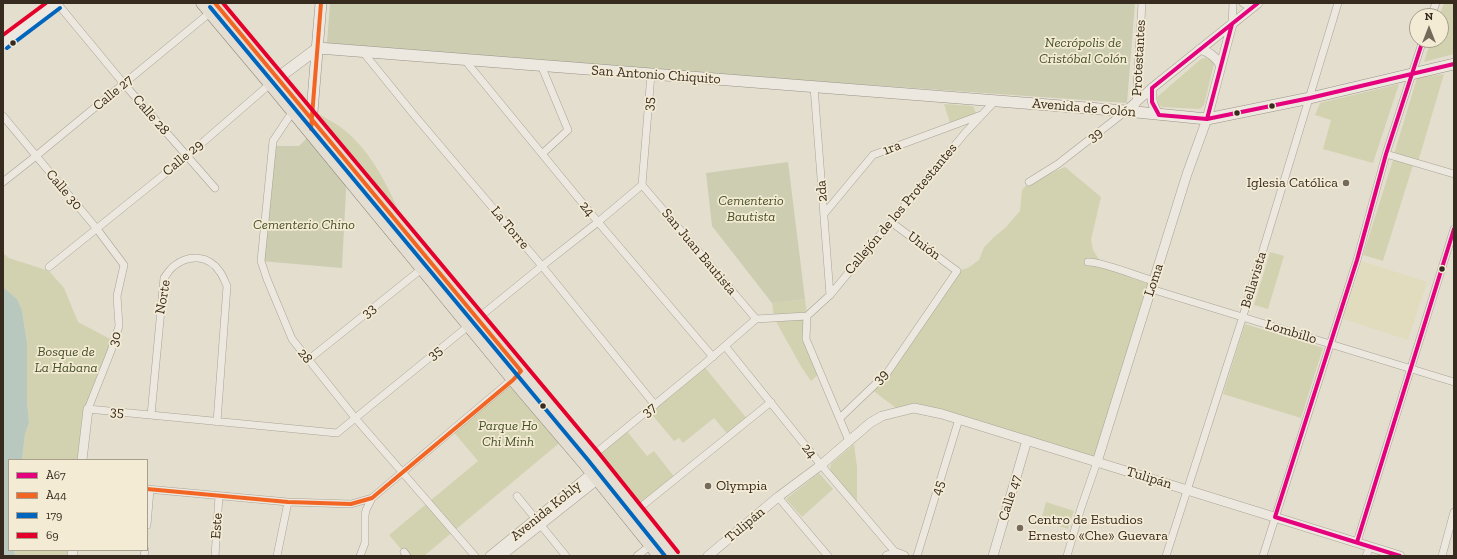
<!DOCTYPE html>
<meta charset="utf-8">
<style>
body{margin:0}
#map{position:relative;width:1457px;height:559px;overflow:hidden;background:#e4dece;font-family:"Zilla Slab",serif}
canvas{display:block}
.frame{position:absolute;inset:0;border:4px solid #372b1f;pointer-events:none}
.legend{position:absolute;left:8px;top:459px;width:140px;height:92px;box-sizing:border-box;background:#f4ebd5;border:1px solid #a89e8c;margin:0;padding:5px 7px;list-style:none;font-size:12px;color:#372b1f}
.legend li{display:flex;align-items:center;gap:8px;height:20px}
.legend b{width:20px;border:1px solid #a89e8c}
.north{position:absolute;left:1409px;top:8px;width:40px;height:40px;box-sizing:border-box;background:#f4ebd5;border:1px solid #a89e8c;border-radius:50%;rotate:0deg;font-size:11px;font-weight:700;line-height:16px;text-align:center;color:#372b1f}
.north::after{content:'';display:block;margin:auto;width:14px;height:18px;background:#746a5c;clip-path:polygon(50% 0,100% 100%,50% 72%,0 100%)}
</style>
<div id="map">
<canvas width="1457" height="559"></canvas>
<div class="frame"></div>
<ul class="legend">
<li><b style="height:5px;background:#e5007d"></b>A67</li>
<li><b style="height:5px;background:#f26522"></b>A44</li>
<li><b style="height:5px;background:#0065bd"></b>179</li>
<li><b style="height:5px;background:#e4002b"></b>69</li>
</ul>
<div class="north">N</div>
</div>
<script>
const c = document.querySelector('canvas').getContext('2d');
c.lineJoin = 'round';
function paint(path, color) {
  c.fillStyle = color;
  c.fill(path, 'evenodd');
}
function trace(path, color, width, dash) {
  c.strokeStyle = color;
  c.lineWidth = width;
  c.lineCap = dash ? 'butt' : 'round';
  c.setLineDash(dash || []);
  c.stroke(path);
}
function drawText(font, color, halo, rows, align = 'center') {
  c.font = font + ' "Zilla Slab",serif';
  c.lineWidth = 3.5;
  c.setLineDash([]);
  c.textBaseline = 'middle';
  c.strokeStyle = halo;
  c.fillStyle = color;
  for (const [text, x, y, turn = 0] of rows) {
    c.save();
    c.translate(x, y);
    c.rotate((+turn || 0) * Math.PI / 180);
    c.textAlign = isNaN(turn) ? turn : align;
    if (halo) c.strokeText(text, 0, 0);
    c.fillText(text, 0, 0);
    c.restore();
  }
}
const farmland = new Path2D(`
 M1362,261L1427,282L1408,340L1343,319Z`);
const green = new Path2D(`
 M1444,3H1454V54L1424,62L1431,40H1441V16H1439Z
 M1205,58L1215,60L1204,105L1200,109L1162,107L1159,105L1157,97L1201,59Z
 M1444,74L1418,162L1394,154L1417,78Z
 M1399,84L1373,163L1323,149L1331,120L1315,115L1320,103Z
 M944,104L973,106L976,113L973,115L950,123Z
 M312,110C323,117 338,124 348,133C378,160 394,199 409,236Z
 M1393,160L1413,165L1383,261L1363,255Z
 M1065,167L1101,197L1091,240L1093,250L1102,264L1154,281L1097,462L942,414L900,411L871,389L887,373L957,271L968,268L979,260L984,247L993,238L1006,227L1020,211L1022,190L1029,182Z
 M1270,252L1284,256L1268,309L1254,305Z
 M3,253L9,258L49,271L64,288L78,322L114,341L88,409L82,460H22L25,434L29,423L27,402V343L22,310L17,299L3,287Z
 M805,299L807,316L806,339L820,373L811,381L802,368L774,318L772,303Z
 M1245,324L1323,348L1301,418L1223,394Z
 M703,365L748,420L729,436L714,418L683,443L679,438L674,441L648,410Z
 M513,380L563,440L424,556H407L389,535L478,461L452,430Z
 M626,430L647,456L654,451L676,479L637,510L593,456Z
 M854,444L857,467V502L831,472L830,467L832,463Z
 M819,473L833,489L802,517L786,499Z
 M1046,502L1074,511L1068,529L1041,520Z
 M14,550H73L72,556H15Z`);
const cemetery = new Path2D(`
 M330,3H1135L1127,103L714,74L327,43Z
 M311,134L345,175L346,190L342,268L261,261L273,146H299Z
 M788,162L805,299L772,303L712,226L706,173Z`);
const water = new Path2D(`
 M3,287L17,299L22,310L27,343V402L29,423L25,434L22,460H9V550H14L15,556H3Z`);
const minor = new Path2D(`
 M57,3L124,84L215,188
 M1243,3L1251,8
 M1431,16L1436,3
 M1232,24L1233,3
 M363,52L415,116L542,266L655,405
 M464,59L598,222L713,357
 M541,65L568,130L542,154
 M814,87L830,295
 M1136,104L1142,3
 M293,111L273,141L261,261L267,279L292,339L356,419L475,556
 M3,116L97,229L124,265L117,296L119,326L111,351L88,409L337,433L542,266L598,222L642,185L651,74
 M1386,154L1454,174
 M3,182L36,156L212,11
 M1029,182L1058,164L1126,111
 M642,185L756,319
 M824,214L873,155L981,115
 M1088,262C1101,261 1139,277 1154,281
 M49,267L187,156L270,84
 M1151,289L1454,382
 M807,316L830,295L965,133L995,101
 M807,316L806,339L849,441
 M725,346L821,465L896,553
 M308,360L424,267
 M151,415L164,278C167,274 170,269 174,266C189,254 209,255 220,272C223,276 225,282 227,286L217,422
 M840,418L887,373L957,271L891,222
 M591,457L703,365L756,319L807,316
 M147,489L288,502L351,504L372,498L515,377
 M517,496L566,556
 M778,497L828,556
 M637,510L771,402
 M147,525L150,490
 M1357,542L1454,229
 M404,552L407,556
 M144,556L145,550
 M215,556L219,496
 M277,556L288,502
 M360,556L365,543V515L366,510L372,498
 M637,556L651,545
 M917,556L959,419
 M1067,556L1081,508L1097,462
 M1166,556L1243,316L1338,3
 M1263,556L1357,260L1386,154L1423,40
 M1366,556L1370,547
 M1442,556L1454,512`);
const tertiary = new Path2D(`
 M1200,49C1209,52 1215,56 1220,64
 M1152,88C1151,99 1152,106 1159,115
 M1126,111L1152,88L1258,3
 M82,460L88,409
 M1097,462L1187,174L1207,119L1232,24
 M72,556L73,550
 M490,556L596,470
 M501,556L602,476
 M708,556L778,497L821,465L870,423L882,416L914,408L942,414L1400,556
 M887,556L896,553L904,556
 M993,556L1027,440`);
const secondary = new Path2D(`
 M3,43L56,3
 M318,48L1126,111L1207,119L1310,98L1454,64
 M271,83L318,48
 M311,124L321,3`);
const primary = new Path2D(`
 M202,3L270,84L513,380L583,462L659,556
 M215,3L593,456L673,556`);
const bus1 = new Path2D(`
 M1258,3L1152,88V102L1159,115L1207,119L1310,98L1454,64
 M1207,119L1232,24
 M1357,542L1454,229
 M1400,556L1275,517L1357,260L1386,154L1423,40`);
const bus2 = new Path2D(`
 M311,129L321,3
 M147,489L288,502L351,504L372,498L513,380L521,371L215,3`);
const bus3 = new Path2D(`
 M210,7L588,460L665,556
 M7,48L60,8`);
const bus4 = new Path2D(`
 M223,3L598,452L678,552
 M3,35L46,3`);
const markers = [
 [13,43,3.5,"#372b1f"],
 [1272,106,3.5,"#372b1f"],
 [1237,113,3.5,"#372b1f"],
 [1346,183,4,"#746a5c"],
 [1442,269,3.5,"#372b1f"],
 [543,406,3.5,"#372b1f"],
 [708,486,4,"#746a5c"],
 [1020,528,4,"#746a5c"]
];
const parkNames = [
 ["Necrópolis de",1083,43],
 ["Cristóbal Colón",1083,59],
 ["Cementerio",751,201],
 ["Bautista",751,217],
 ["Cementerio Chino",304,225],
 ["Bosque de",66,352],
 ["La Habana",66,368],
 ["Parque Ho",508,426],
 ["Chi Minh",508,442]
];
const streetNames = [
 ["Protestantes",1139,58,-87],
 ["San Antonio Chiquito",656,75,4],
 ["Calle 27",113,93,-40],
 ["35",649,104,-85],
 ["Avenida de Colón",1084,108,5],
 ["Calle 28",151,115,49],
 ["39",1095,135,-37],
 ["1ra",892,148,-21],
 ["Calle 29",183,158,-40],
 ["Calle 30",64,190,50],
 ["2da",822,191,-94],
 ["24",587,209,51],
 ["Callejón de los Protestantes",901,209,-50],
 ["La Torre",510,228,50],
 ["Unión",924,246,37],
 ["San Juan Bautista",699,252,50],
 ["Loma",1154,280,-72],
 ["Bellavista",1254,280,-73],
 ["Norte",163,297,-80],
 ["33",369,311,-39],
 ["Lombillo",1291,332,17],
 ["30",115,339,-73],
 ["35",435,353,-40],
 ["28",305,356,52],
 ["39",881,377,-47],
 ["37",649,410,-40],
 ["35",117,412,5],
 ["24",809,451,52],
 ["Tulipán",1149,478,17],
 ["45",938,488,-73],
 ["Calle 47",1010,498,-73],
 ["Avenida Kohly",546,511,-39],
 ["Tulipán",745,525,-40],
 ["Este",217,526,-86]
];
const poiNames = [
 ["Iglesia Católica",1338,183,"right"],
 ["Olympia",716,486],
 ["Centro de Estudios",1028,520],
 ["Ernesto «Che» Guevara",1028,536]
];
paint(farmland, '#e2dcbf');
paint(green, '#d2d2b1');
paint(cemetery, '#cccdb1');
paint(water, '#b9c8bf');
trace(minor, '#a9a397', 8);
trace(tertiary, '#a9a397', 10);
trace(secondary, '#999287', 12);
trace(primary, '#8e887e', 13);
trace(minor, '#ece8df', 7);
trace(tertiary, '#ece8df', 9);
trace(secondary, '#ece8df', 11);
trace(primary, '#e3ded1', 12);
trace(bus1, '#e5007d', 4);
trace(bus2, '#f26522', 4);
trace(bus3, '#0065bd', 4);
trace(bus4, '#e4002b', 4);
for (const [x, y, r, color] of markers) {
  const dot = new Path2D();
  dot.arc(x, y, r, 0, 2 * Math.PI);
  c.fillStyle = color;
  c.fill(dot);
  trace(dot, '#f4ebd5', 1.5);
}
drawText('italic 14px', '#465227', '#f4ebd5', parkNames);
drawText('14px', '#372b1f', '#f4ebd5', streetNames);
drawText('14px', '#372b1f', '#f4ebd5', poiNames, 'left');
</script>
